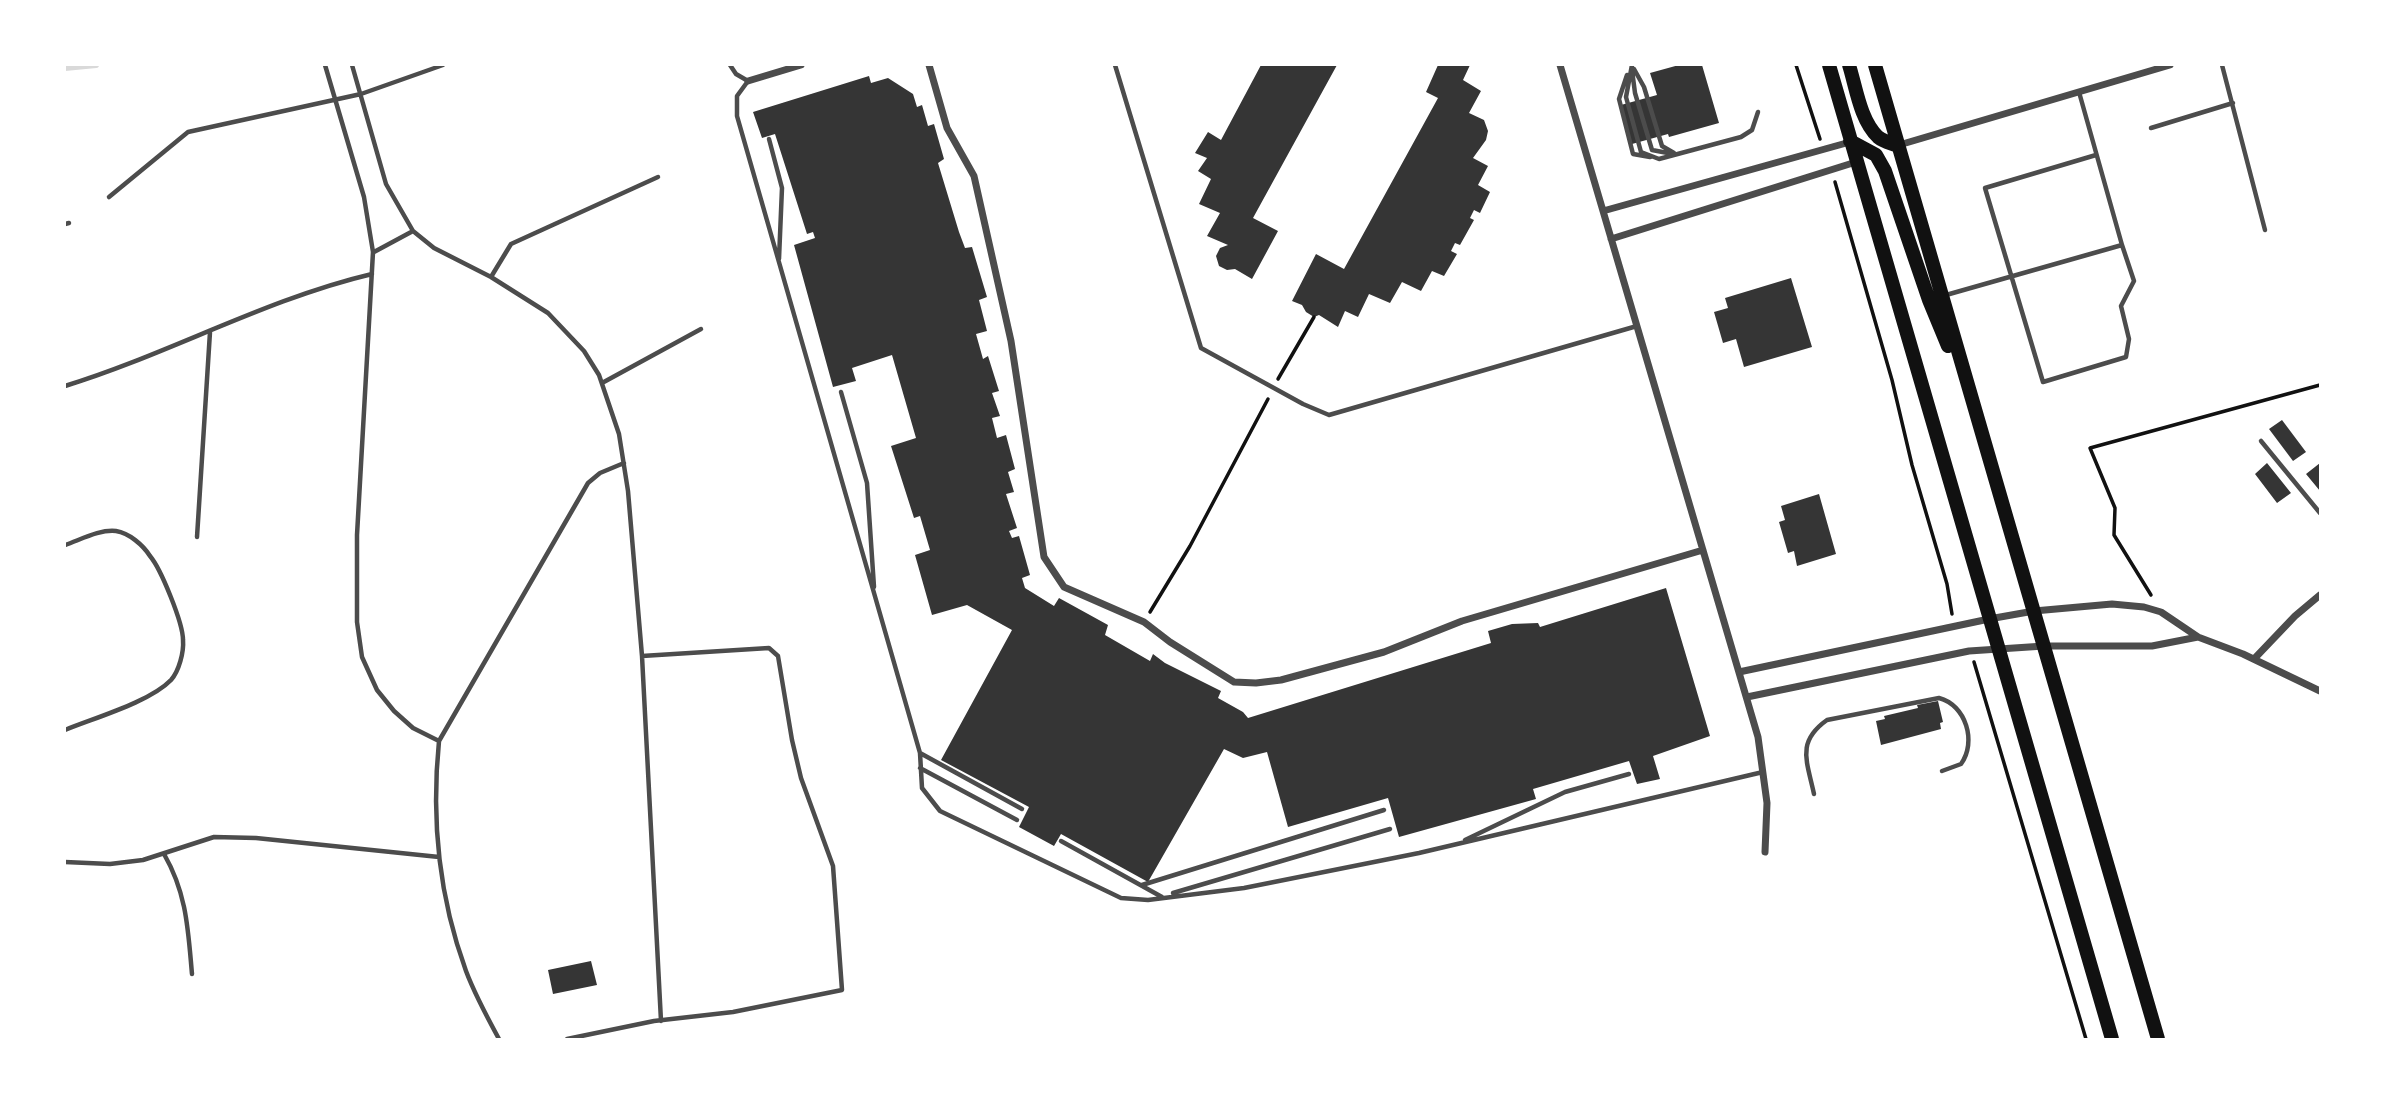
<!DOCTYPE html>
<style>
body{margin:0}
#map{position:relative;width:2385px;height:1104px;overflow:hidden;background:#fff;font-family:"PT Sans Narrow",sans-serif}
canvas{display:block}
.frame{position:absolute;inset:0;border:66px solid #fff;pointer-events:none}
</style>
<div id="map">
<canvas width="2385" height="1104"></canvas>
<div class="frame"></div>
</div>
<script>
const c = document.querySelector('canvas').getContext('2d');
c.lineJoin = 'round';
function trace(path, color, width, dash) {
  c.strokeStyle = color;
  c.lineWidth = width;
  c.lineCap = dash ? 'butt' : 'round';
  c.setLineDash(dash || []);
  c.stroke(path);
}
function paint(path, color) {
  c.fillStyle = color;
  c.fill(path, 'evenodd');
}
const stream = new Path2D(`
 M65,68L96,65`);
const building = new Path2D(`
 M1261,65H1337L1253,218L1278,231L1252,279L1235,269L1227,270L1219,266L1216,256L1220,248L1228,245L1207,236L1220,213L1199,204L1211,179L1198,171L1207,158L1195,153L1208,132L1221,140Z
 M1438,65H1470L1463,80L1481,91L1469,113L1484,120L1488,131L1486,140L1473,158L1488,166L1478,185L1490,192L1480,213L1474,210L1470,218L1474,220L1460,245L1455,243L1451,251L1457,254L1444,276L1432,271L1421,291L1402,282L1390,303L1369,294L1358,317L1345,311L1338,327L1319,315L1314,317L1306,312L1302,305L1292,301L1316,254L1344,269L1438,98L1426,92Z
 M1679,65H1702L1719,123L1669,137L1668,134L1632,144L1621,105L1657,95L1650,73Z
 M869,76L871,83L888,78L913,94L917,107L922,105L928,126L934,124L944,159L938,163L959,232L965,248L972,247L987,297L979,300L987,331L976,334L983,359L988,356L999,391L992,393L1000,416L992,418L997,438L1006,435L1015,469L1008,472L1014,492L1006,494L1017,528L1009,531L1012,538L1019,536L1030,575L1022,578L1025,588L1054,606L1059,598L1108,625L1105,635L1150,661L1153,654L1165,663L1221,691L1218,698L1243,712L1248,718L1491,643L1488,631L1512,624L1538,623L1540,627L1666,588L1710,736L1653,756L1660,779L1637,784L1629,761L1533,789L1536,799L1399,837L1388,798L1288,827L1267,752L1243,758L1224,749L1148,882L1061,834L1054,846L1019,827L1029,807L941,760L1012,630L967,605L932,615L915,555L930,550L920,516L914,518L891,446L916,438L892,355L852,368L856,381L833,387L794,245L815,238L813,232L807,234L775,134L762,138L753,112Z
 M1791,278L1812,347L1744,367L1736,339L1723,343L1714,312L1728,308L1725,298Z
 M2282,420L2306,452L2293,461L2269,429Z
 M2267,463L2291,493L2277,503L2255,474Z
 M2320,463V491L2306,474Z
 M1819,494L1836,554L1797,566L1794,551L1788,553L1779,522L1785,520L1781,506Z
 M1938,701L1943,722L1940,723L1941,729L1881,745L1876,721L1885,719L1884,716L1918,708L1917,705Z
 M591,961L597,985L553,994L548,970Z`);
const path = new Path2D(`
 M1796,65L1820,139
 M1835,182L1892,380L1912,465L1947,584L1952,614
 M1278,379L1314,317
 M2151,595L2114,535L2115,508L2090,448L2320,385
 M1150,612L1190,546L1268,399
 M1974,662L2086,1039`);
const service = new Path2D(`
 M325,65L364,197L373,252L357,535V622L362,657L377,690L394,711L413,728L439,741
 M352,65L386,184L413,231L434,248L491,277L548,313L584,351L599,375L619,434L628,491L642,656L661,1021
 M730,65L736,74L748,81L737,96V116L920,753L922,788L940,811L1121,898L1148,900L1244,888L1419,853L1763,772
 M1115,65L1201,348L1303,404L1329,415L1637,326
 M1632,65L1626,97L1641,152L1659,159L1741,137L1752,130L1758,112
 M2222,65L2265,230
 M1634,69L1644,87L1662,146L1674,153
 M1632,70L1635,93L1652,150L1673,154
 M1627,75L1619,99L1633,154L1650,157
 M2151,128L2233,103
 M769,139L782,188L779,259
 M2096,155L1985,188L2043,382L2126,357L2129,339L2121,306L2134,281L2122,245
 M109,197L188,132L361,94L443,65
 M65,224L69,223
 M374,252L413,231
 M491,277L511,244L658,177
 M1946,295L2122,245L2079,92
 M602,383L701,329
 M65,386C169,354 266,299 372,274
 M841,392L867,483L874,587
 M2261,441L2320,513
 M197,537L210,332
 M65,545C80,540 100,529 116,531C129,533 143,545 150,556C161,569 183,623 183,640C184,652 179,671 171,680C150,702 94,718 65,730
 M920,753L1022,809
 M920,768L1017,820
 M1814,794C1807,761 1796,742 1827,720L1939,698C1966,705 1977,742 1961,764L1942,771
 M1465,840L1565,792L1629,774
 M1061,841L1162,897
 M164,854C187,894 188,930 192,974
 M65,862L110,864L143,860L214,837L256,838L439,857
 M1142,885L1384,810
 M1173,893L1390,829
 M499,1039C487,1017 475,995 466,971C439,897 431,820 439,741L588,483L600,473L624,463
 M567,1039L654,1021L733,1012L842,990L833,866L801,778L792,740L778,656L769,648L642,656`);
const minor = new Path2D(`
 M929,65L947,128L974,176L1011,341L1044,557L1064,587L1144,622L1170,642L1234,682L1256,683L1281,680L1384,652L1462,621L1703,550
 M1560,65L1758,737L1767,803L1765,852
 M748,81L801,65
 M1899,145L2170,65
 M1603,211L1850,142
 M1611,239L1856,162
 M2254,659L2295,616L2320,595
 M1739,672L1989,619L2034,611L2112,604L2144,607L2161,612L2198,637L2243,654L2320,691
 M1747,697L1969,651L2044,646H2152L2198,637`);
const primary = new Path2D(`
 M1829,65L2112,1039
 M1849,65C1856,87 1860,120 1878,137C1884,142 1891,143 1898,146
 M1875,65L2158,1039
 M1850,141L1876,155L1885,171L1929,300L1948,346`);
trace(stream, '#d9d9d9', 6);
paint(building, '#353535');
trace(path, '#111', 3.5);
trace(service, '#4c4c4c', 4.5);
trace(minor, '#4c4c4c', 7);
trace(primary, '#111', 14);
</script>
